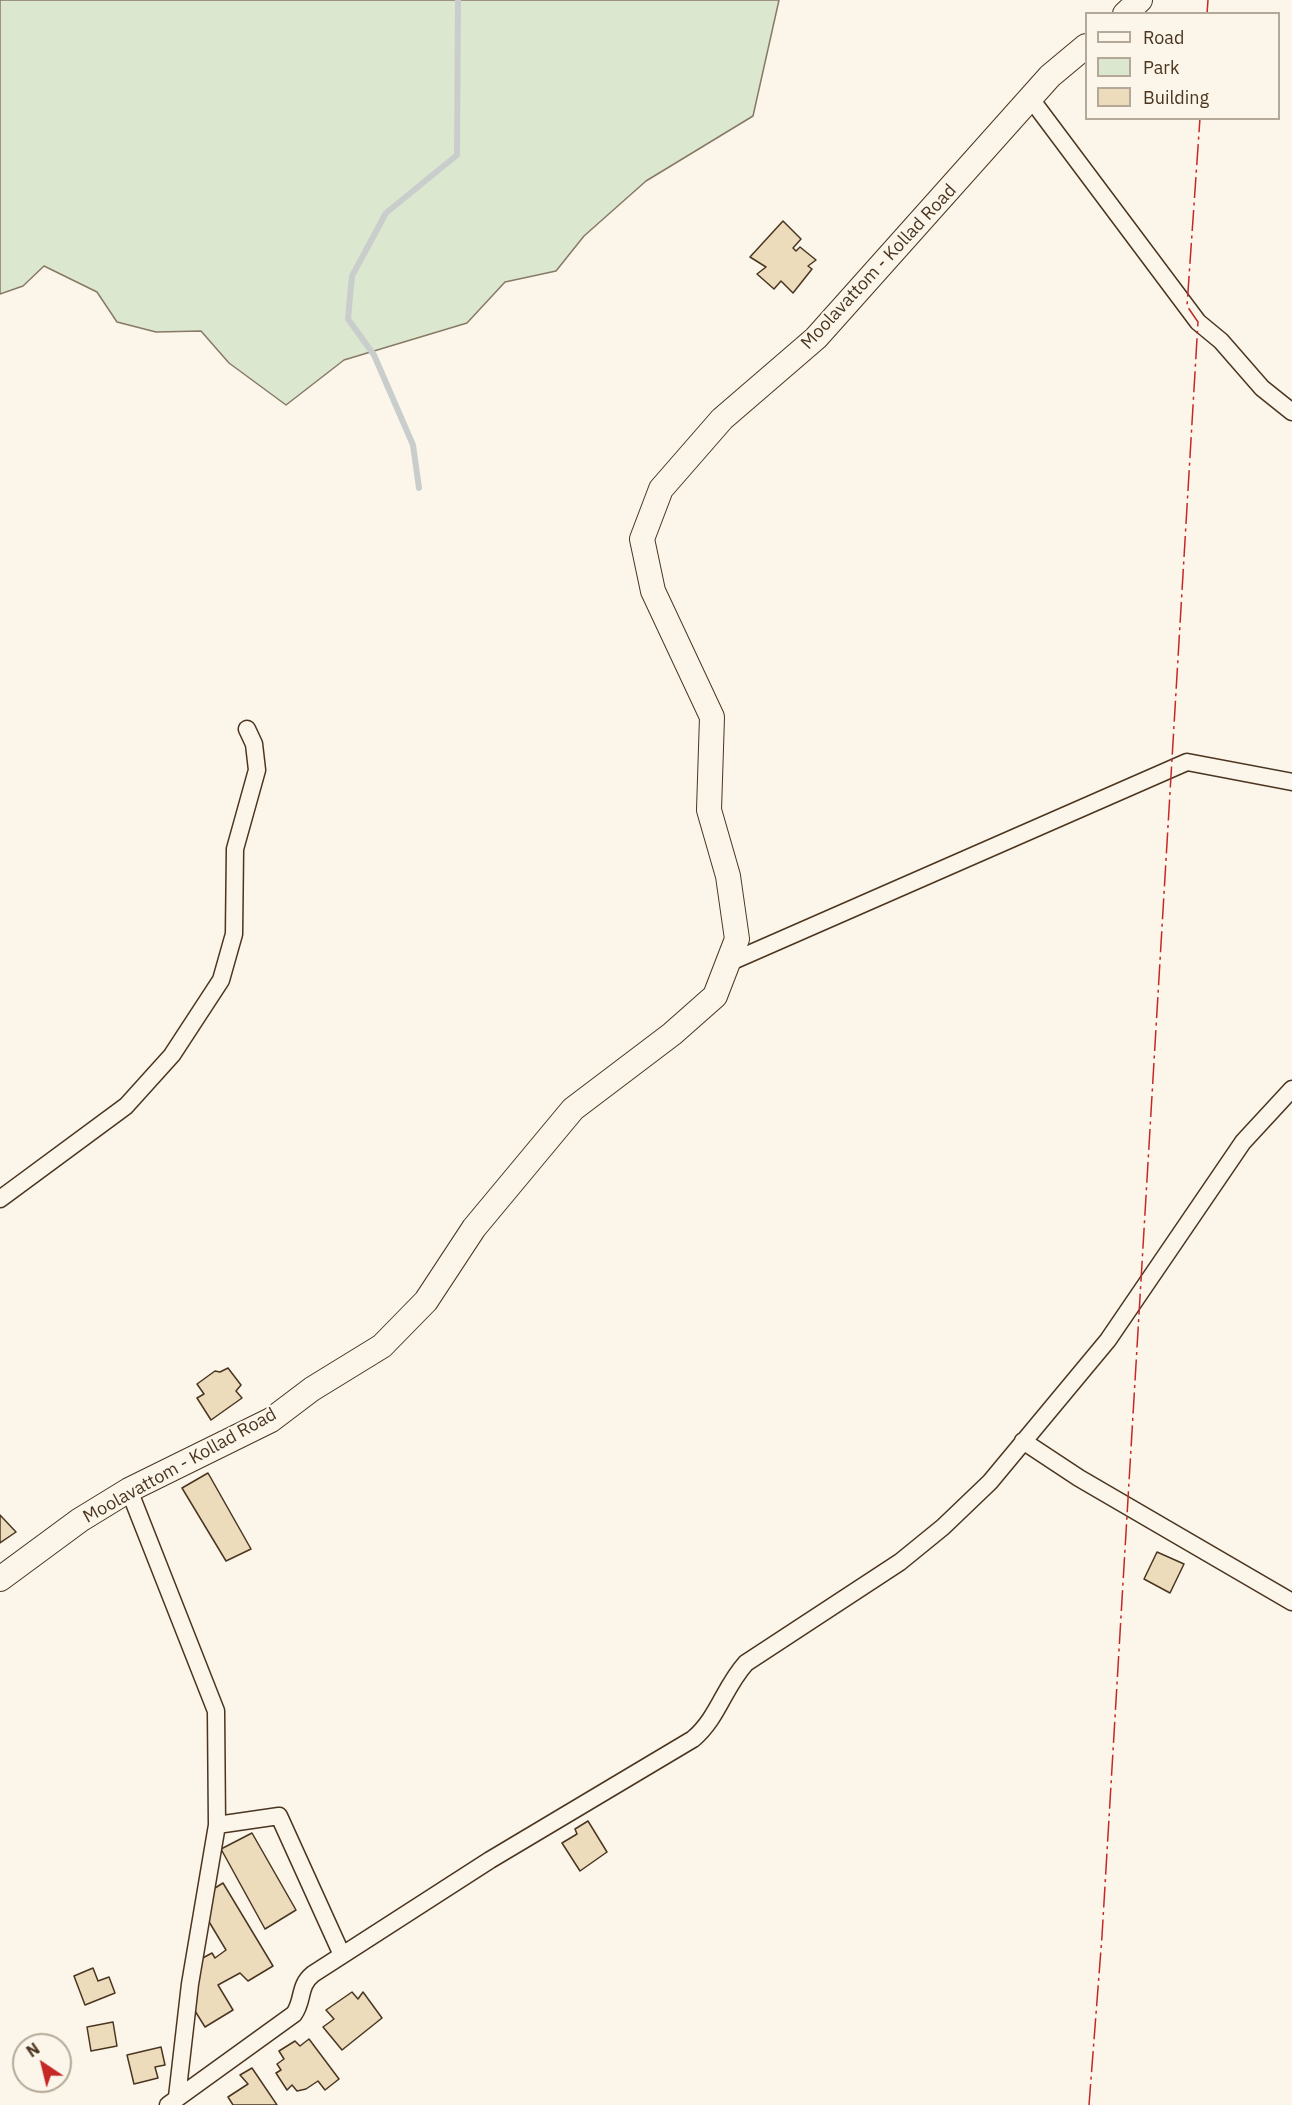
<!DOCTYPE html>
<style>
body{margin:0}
#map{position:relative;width:1292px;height:2105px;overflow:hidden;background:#fbf6e9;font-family:"IBM Plex Sans",sans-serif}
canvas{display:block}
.legend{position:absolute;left:1085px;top:12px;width:195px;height:108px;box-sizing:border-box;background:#fbf6e9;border:2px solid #b4a999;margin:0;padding:8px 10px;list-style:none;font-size:18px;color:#4a3520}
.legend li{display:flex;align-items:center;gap:12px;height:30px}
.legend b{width:30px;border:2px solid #b4a999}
.north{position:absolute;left:12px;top:2033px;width:60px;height:60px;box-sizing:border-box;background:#fbf6e9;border:2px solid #b4a999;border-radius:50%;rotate:325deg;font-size:16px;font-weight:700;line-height:24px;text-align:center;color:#4a3520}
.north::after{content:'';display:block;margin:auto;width:21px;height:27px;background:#c62828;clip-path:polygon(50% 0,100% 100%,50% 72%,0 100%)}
</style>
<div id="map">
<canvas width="1292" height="2105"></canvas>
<ul class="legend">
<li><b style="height:8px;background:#fbf6e9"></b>Road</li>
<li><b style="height:16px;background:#dce7d0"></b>Park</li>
<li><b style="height:16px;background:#ecdcbc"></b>Building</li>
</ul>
<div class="north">N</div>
</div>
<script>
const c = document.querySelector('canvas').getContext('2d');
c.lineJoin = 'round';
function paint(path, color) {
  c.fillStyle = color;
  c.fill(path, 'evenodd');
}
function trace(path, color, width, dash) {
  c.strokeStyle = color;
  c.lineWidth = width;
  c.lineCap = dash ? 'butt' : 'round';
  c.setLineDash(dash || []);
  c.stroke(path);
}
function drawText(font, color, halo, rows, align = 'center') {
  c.font = font + ' "IBM Plex Sans",sans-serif';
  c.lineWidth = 4.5;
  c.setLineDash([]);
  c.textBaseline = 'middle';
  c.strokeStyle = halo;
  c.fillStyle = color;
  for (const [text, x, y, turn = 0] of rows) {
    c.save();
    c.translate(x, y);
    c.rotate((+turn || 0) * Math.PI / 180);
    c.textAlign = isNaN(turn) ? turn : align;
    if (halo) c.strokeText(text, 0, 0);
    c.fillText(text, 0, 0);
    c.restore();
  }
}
const green = new Path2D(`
 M0,0H779L753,116L646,181L584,236L556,271L505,282L467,323L344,360L286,405L229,363L201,331L156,332L117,322L97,292L44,266L23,286L0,294Z`);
const stream = new Path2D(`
 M419,488L413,445L374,355L348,319L352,276L386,213L457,155L458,0`);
const building = new Path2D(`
 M783,221L801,239L793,248L796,251L800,247L816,260L808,266L812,269L793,293L781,281L774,289L757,274L766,267L750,257Z
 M228,1368L241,1385L236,1391L242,1398L211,1420L197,1398L204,1394L197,1384L215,1371L220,1372Z
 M208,1473L251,1549L226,1561L182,1488Z
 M0,1515L16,1532L0,1543Z
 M1157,1552L1184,1564L1170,1593L1144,1579Z
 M588,1821L607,1852L580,1871L562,1843L577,1834L575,1829Z
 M252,1833L296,1910L265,1929L221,1849Z
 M223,1883L273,1966L248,1981L240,1973L218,1985L233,2010L205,2027L182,1990L186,1967L212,1953L215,1958L226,1950L196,1900Z
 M93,1968L98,1981L109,1977L115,1993L85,2005L74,1976Z
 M352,1992L358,1999L363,1992L382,2018L342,2050L323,2027L334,2019L326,2010Z
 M113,2022L117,2046L91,2051L87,2027Z
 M309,2039L339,2079L325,2090L318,2081L306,2089L297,2091L292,2085L287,2090L276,2073L281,2070L277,2064L284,2059L279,2051L295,2041L300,2046Z
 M161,2047L165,2065L155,2067L158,2078L134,2084L127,2055Z
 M252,2068L277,2105H233L228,2097L248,2084L240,2075Z`);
const street = new Path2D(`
 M1031,99L1198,322L1221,341L1262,388L1292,412
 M726,964L1187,762L1292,782
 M0,1199L126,1106L172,1055L221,980L234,934L235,849L257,770L254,744L247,729
 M1023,1441L1079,1478L1292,1602
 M129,1490L216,1711L217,1825L190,1984L177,2097
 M217,1825L279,1816L342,1955
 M168,2105L294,2014C304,2000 298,1986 313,1974L490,1860L693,1739C718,1718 724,1687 746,1663L900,1562L943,1527L990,1482L1108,1340L1243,1142L1292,1089`);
const secondary = new Path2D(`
 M1125,14L1140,0
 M0,1579L80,1520L129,1490L271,1420L312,1389L382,1346L426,1301L474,1228L573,1109L672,1034L715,996L737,939L728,876L709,810L712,717L653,591L642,539L661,489L722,419L816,338L1050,76L1086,46`);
const power = new Path2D(`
 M1207,14L1208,0
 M1089,2105L1102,1936L1198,322L1187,306L1200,118`);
const streetNames = [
 ["Moolavattom - Kollad Road",879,267,-47],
 ["Moolavattom - Kollad Road",180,1466,-29]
];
paint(green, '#dce7d0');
trace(green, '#887966', 1.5);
trace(stream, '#c9cecd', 6);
paint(building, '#ecdcbc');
trace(building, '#4a3520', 1.5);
trace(street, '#4a3520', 19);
trace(secondary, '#4a3520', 26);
trace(street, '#fbf6e9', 16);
trace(secondary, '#fbf6e9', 24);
trace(power, '#c62828', 1.5, [21, 4.5, 3, 4.5]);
drawText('18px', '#4a3520', '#fbf6e9', streetNames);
</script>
